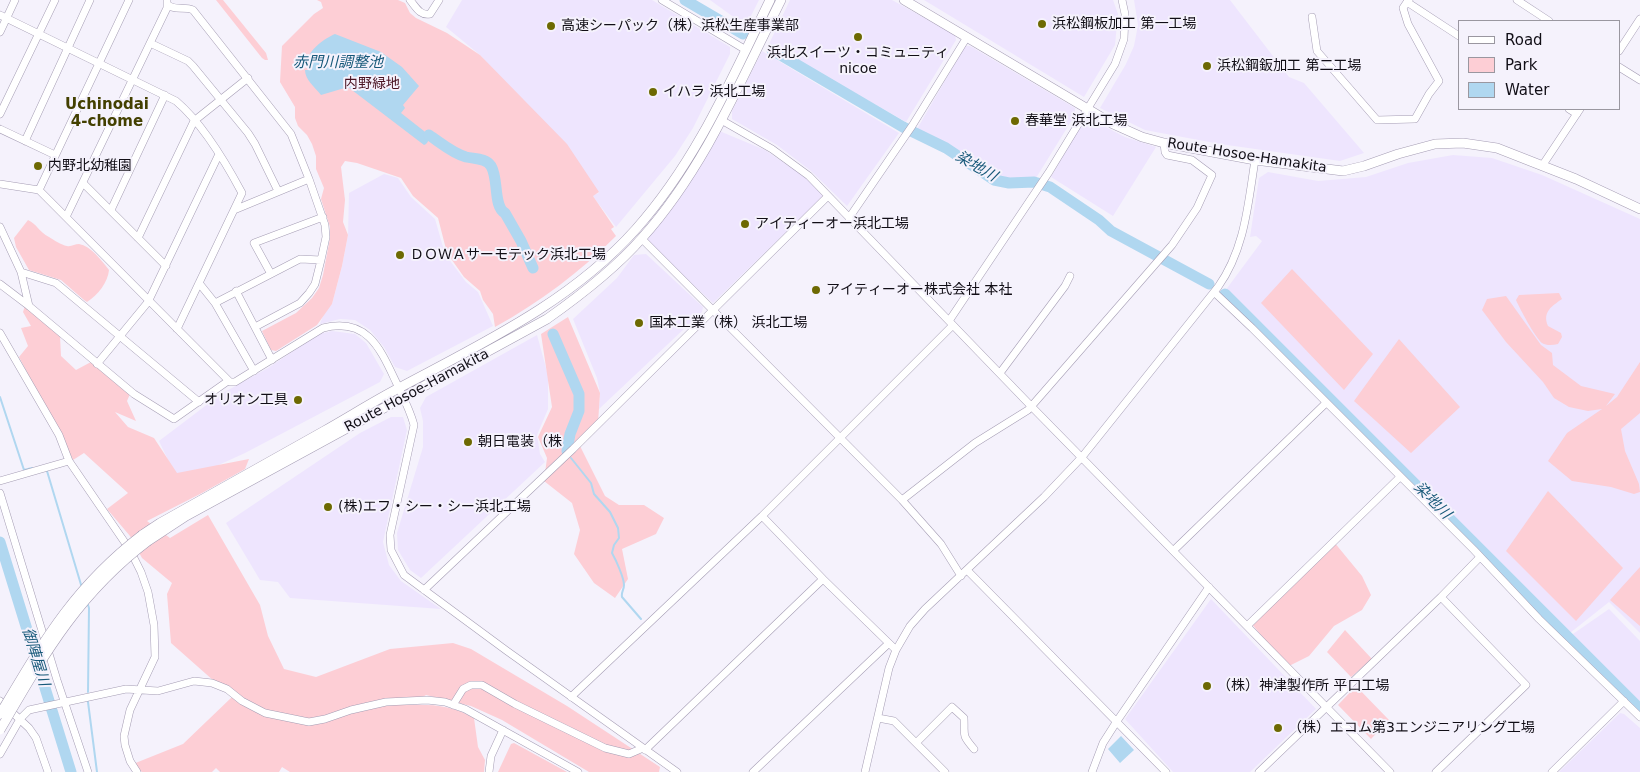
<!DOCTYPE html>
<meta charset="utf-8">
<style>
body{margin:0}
#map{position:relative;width:1640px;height:772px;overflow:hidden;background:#f5f2fc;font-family:"DejaVu Sans",sans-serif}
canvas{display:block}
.legend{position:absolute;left:1458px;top:20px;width:162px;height:90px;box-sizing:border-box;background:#f5f2fc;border:1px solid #9a97a0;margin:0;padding:6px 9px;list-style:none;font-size:15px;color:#110e16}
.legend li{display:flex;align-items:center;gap:10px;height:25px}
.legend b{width:25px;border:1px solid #9a97a0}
</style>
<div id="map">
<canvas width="1640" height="772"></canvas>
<ul class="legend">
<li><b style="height:6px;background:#fff"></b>Road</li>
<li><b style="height:14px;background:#fdced5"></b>Park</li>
<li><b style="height:14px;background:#b0d7f0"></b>Water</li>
</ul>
</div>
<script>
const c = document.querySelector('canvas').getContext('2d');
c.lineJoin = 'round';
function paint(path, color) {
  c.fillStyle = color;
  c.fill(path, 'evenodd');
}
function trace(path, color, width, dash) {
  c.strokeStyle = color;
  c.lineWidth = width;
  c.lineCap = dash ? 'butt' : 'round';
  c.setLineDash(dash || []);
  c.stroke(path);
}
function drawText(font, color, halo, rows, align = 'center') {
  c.font = font + ' "DejaVu Sans","Noto Sans JP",sans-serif';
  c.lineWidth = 4;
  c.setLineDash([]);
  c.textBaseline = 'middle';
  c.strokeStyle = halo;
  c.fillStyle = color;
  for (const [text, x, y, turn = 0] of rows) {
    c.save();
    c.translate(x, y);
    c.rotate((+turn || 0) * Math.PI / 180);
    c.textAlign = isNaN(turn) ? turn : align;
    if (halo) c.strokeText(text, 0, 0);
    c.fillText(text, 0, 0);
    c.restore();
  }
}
const built = new Path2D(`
 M462,0H652L730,47V54L693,128L675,156L616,227L592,195L599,193L480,55L446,27Z
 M710,0H759L746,26Z
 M790,0H892L955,35L956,40L906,122L769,44Z
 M924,0H1113L1118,14L1115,45L1084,97Z
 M1134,0H1230L1289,77L1304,83L1364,153L1340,161L1220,144L1145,130L1100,108L1126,64L1134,46L1138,25Z
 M965,46H970L1075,108V115L1036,178L1006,180L997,178L946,144L917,129Z
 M762,51L899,133L847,206L811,171L777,145L732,119V111Z
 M1084,119H1090L1125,137L1156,147L1113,216L1051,177Z
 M717,130L765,150L806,178L823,196L713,303L645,240Z
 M1453,155L1492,158L1542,175L1640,219V633L1609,602L1570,633L1225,291L1262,241L1256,236L1250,237L1259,178L1268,172L1318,181L1366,177L1408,163Z
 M384,174L398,178L411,197L435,219L445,254L466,282L478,292L493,326L407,371L395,367L384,347L370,330L355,320L340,319L320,324L324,313L332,304L342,266L348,235L349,193Z
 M646,254L703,307L702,312L599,409L600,393L597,378L573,319L617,278L634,255Z
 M332,331L355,334L366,343L384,374L380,382L245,453L179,483L159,441L221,394L268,368L319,334Z
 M537,335L548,375V409L537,435L540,454L545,462L421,578L410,570L398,550L397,533L423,447V421L420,408L426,397Z
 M391,417H403L407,430L383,542L389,565L401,581L441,609L290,598L278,582L260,580L226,523L360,433Z
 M1211,599L1316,709L1250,772H1173L1125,719Z
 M1609,609L1640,641V705L1570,636Z
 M1620,713L1624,714L1640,728V772H1559Z`);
const green = new Path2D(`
 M216,0H223L266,53L268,60H265L262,58Z
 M317,0H398L405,3L410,13L416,18L447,33L480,55L567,144L599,192L593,196L614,227L611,229L616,236C580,272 540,302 495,327L493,314L483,300L480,291L464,277L447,253L438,218L413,196L401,178L357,163L345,161L341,167L345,200L343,222L348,235L342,266L332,304L317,325L276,351L271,350L262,331L296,313L312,298L319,288L323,275L330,238V227L321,199L324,188L316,169V156L312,144L307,135L298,126L295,118V107L280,82L282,46L314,14L323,8L321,2Z
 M28,220C37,224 39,232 49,237C54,240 61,245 67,246C71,247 75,244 79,244C91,246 101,260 109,270C108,282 98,295 87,302L84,300L61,280L29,270L16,247L14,238Z
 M1292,269L1373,354L1344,390L1261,303Z
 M1559,293L1562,299C1552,306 1542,312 1548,326L1561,333L1562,337L1558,344C1553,345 1547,346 1542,343C1535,337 1520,309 1516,300L1519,295Z
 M1506,296L1541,345L1552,353L1553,365L1581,386L1615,394L1606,406L1617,397L1640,362V413L1621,429L1625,451L1639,484L1640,492L1634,494L1611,487L1572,481L1548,461L1567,433L1602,409L1588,411L1569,407L1554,398L1543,382L1506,342L1482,310L1487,299Z
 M25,306L60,336L61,356L76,370L91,362L130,394L127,401L136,421L115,412L128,427L154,438L177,473L249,459L245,469L202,493L147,521L170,538L208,515L260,605L268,636L284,669L316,677L390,649L453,643L471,649L567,706L660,767L659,772H589L502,720L471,706L426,695L409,705C433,704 453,706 474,718L478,747L485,760L484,772H290L282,767L279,772H220L216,768L212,772H142L133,764L183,744L232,697L171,643L167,594L172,583L142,558L130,536L107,509L128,493L84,453L73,460L19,357L28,346L21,328L31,326L23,312Z
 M568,317L600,393L598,423L579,444L605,496L619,505H644L664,518L656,534L622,549L628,579L615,598L594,583L574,554L580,530L572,503L544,481L547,458L538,437L552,407L541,334Z
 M1399,339L1460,407L1411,453L1354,401Z
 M1548,491L1623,568L1576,621L1506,551Z
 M1334,542L1362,576L1371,595L1362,610L1334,626L1309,656L1287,667L1251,623Z
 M1640,567V626L1610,600Z
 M1345,630L1372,659L1351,677L1327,652Z
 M1356,686L1389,720L1371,739L1338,705Z
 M514,743L567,772H498L511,744Z`);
const water = new Path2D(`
 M335,34L381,52L402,67L419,86L403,105L405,108L401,113L429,135C428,140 429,143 424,145L348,87L321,95C315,87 305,80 305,70H311V64L307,63C307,51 325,38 335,34Z
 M1121,736L1134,750L1120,763L1108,749Z`);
const stream = new Path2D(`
 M0,397L24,470L32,468
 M571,458L591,483L594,494L610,512L618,528L619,538L614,545L612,553C616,560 624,578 624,585C624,590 621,592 622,597L641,619
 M47,471L82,588
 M87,602L89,608L88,692
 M88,702L97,772`);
const river = new Path2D(`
 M685,0L743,34
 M772,50L903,127L946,148L994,180L1009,183L1034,182L1050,187L1099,220L1111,231L1209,284
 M429,135C441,143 452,153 466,157C475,159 486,158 491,166C499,179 493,207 505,213L521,241L533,268
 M1225,294L1640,709
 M553,334L579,394V411L570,434L567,451
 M0,542L71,772`);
const minor = new Path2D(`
 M410,0C416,7 420,16 430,14L439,0
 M662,0L746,50
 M1409,0L1407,2L1459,36
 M1517,0L1549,21
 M168,5C175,11 185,6 193,10L291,134L309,179L325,225L326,237L321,260L315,284L309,293L300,303L255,327
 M0,15L176,101C202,123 226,163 242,193L177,329
 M1312,17L1317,51L1377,120L1415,119L1429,94L1439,81L1408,24L1403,8L1407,2
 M0,32L15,0
 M150,43L188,61L193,66L248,133L255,144L278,191
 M1619,51L1640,19
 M1619,67L1640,80
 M1569,109L1577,114
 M0,114L55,0
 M723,121L772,149L809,176L1031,406L1390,772
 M0,129L55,155
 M25,141L90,0
 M1542,166L1580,109
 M83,183L166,266
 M0,184L39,190L230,382H235L323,328C367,317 380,348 396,382C403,397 410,410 414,425L390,535L391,550L404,575L507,651L677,772
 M39,190L129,0
 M111,210L165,95
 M234,210L309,179
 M66,217L167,8V0
 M849,218L912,126L967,37
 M0,227L21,272L29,306
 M138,238L194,121L248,78
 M642,239L902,500L941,544L961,576
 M21,272L56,283L199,402
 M271,274L254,243L323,217
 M199,283L215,303L254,371
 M0,284L29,306L134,394L174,419L228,381
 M236,291L272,360
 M1214,292L1252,328L1474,550L1539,619L1640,717
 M215,303L300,259L321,260
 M949,321L1049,172L1115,64L1124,39L1125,14L1122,0
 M0,333L59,435L69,461L130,550L141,572L148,592L154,625L155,657L130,710L124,736L125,745L130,761L137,772
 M97,364L148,302L219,154
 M1000,373L1065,286L1070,276
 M0,481L69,461
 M0,493L57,680L88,772
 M902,500L975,443L1028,410L1036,401L1172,245L1197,208L1212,175L1192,160L1167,155L1165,152L1164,143
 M762,516L823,579L896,650
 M1174,550L1326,403
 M967,570L1166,772
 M424,590L573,449L828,196
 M1247,626L1400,477
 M571,697L762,516L953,325
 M0,701L29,728L36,738L48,772
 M453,705L463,689L471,685H482L515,704L605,748L629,754L643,748
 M878,718L894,721L945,772
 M916,743L952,707L964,718C965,736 961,734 974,749
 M645,750L823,579
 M0,754L20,719L29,710L126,689L158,691L194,681L212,683L227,689L242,701L265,713L309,722L325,719L351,710L386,702L427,700L445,702L465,709L578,772
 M489,772L491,756L503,730
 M753,772L888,644
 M865,772L889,668L896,650L910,626L925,609L1044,497L1082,457L1218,287C1245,249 1248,204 1255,160
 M1092,772L1103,743L1117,721L1209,587
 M1259,772L1441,597L1480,557
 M1436,772L1526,685L1441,597
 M1552,772L1624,701`);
const major = new Path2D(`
 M904,0L1113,124L1142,137L1164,143L1255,160L1343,171L1364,166L1398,154L1435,144L1463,143L1497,148L1576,179L1640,209
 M142,535L160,523C215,492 269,462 324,431C349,417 374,401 399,388C483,343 572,301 636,229C696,162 731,80 770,0
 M148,541L186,516L547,319C581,295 615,269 642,238C704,169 740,82 781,0`);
const majorBridge = new Path2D(`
 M0,714C43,642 74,587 142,535
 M0,730C44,655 77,595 148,541`);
const markers = [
 [1042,24,5,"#6d6902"],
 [551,26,5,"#6d6902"],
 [858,37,5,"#6d6902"],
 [1207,66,5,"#6d6902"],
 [653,92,5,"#6d6902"],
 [1015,121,5,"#6d6902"],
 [38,166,5,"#6d6902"],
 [745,224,5,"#6d6902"],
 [400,255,5,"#6d6902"],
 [816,290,5,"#6d6902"],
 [639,323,5,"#6d6902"],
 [298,400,5,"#6d6902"],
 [468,442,5,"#6d6902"],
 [328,507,5,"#6d6902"],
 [1207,686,5,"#6d6902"],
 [1278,728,5,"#6d6902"]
];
const poiNames = [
 ["浜松鋼板加工 第一工場",1052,24],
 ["高速シーパック（株）浜松生産事業部",561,26],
 ["浜北スイーツ・コミュニティ",858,53,"center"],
 ["nicoe",858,69,"center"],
 ["浜松鋼鈑加工 第二工場",1217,66],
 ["イハラ 浜北工場",663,92],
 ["春華堂 浜北工場",1025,121],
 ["内野北幼稚園",48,166],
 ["アイティーオー浜北工場",755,224],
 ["ＤＯＷＡサーモテック浜北工場",410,255],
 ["アイティーオー株式会社 本社",826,290],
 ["国本工業（株） 浜北工場",649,323],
 ["オリオン工具",288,400,"right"],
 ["朝日電装（株",478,442],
 ["(株)エフ・シー・シー浜北工場",338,507],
 ["（株）神津製作所 平口工場",1217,686],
 ["（株）エコム第3エンジニアリング工場",1288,728]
];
const parkNames = [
 ["内野緑地",372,84]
];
const streetNames = [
 ["Route Hosoe-Hamakita",1247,156,9],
 ["Route Hosoe-Hamakita",417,391,-28]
];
const waterNames = [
 ["赤門川調整池",338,63],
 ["染地川",976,167,30],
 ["染地川",1432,501,45],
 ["御陣屋川",35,657,73]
];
const neighbourhoodNames = [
 ["Uchinodai",107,105],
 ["4-chome",107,122]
];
paint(built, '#eee5fe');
paint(green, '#fdced5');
paint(water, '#b0d7f0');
trace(stream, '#b0d7f0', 2);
trace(river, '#b0d7f0', 11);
trace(minor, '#a59db4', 8);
trace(major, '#a59db4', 10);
trace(minor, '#fff', 7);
trace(major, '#fff', 9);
trace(majorBridge, '#a59db4', 10, []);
trace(majorBridge, '#fff', 9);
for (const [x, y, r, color] of markers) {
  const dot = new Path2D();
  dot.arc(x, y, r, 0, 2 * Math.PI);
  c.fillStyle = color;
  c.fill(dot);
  trace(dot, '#f5f2fc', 2);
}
drawText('14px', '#110e16', '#f5f2fc', poiNames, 'left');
drawText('14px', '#4a1322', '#f5f2fc', parkNames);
drawText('14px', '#110e16', '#f5f2fc', streetNames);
drawText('italic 15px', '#165879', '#f5f2fc', waterNames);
drawText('bold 15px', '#434000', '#f5f2fc', neighbourhoodNames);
</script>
